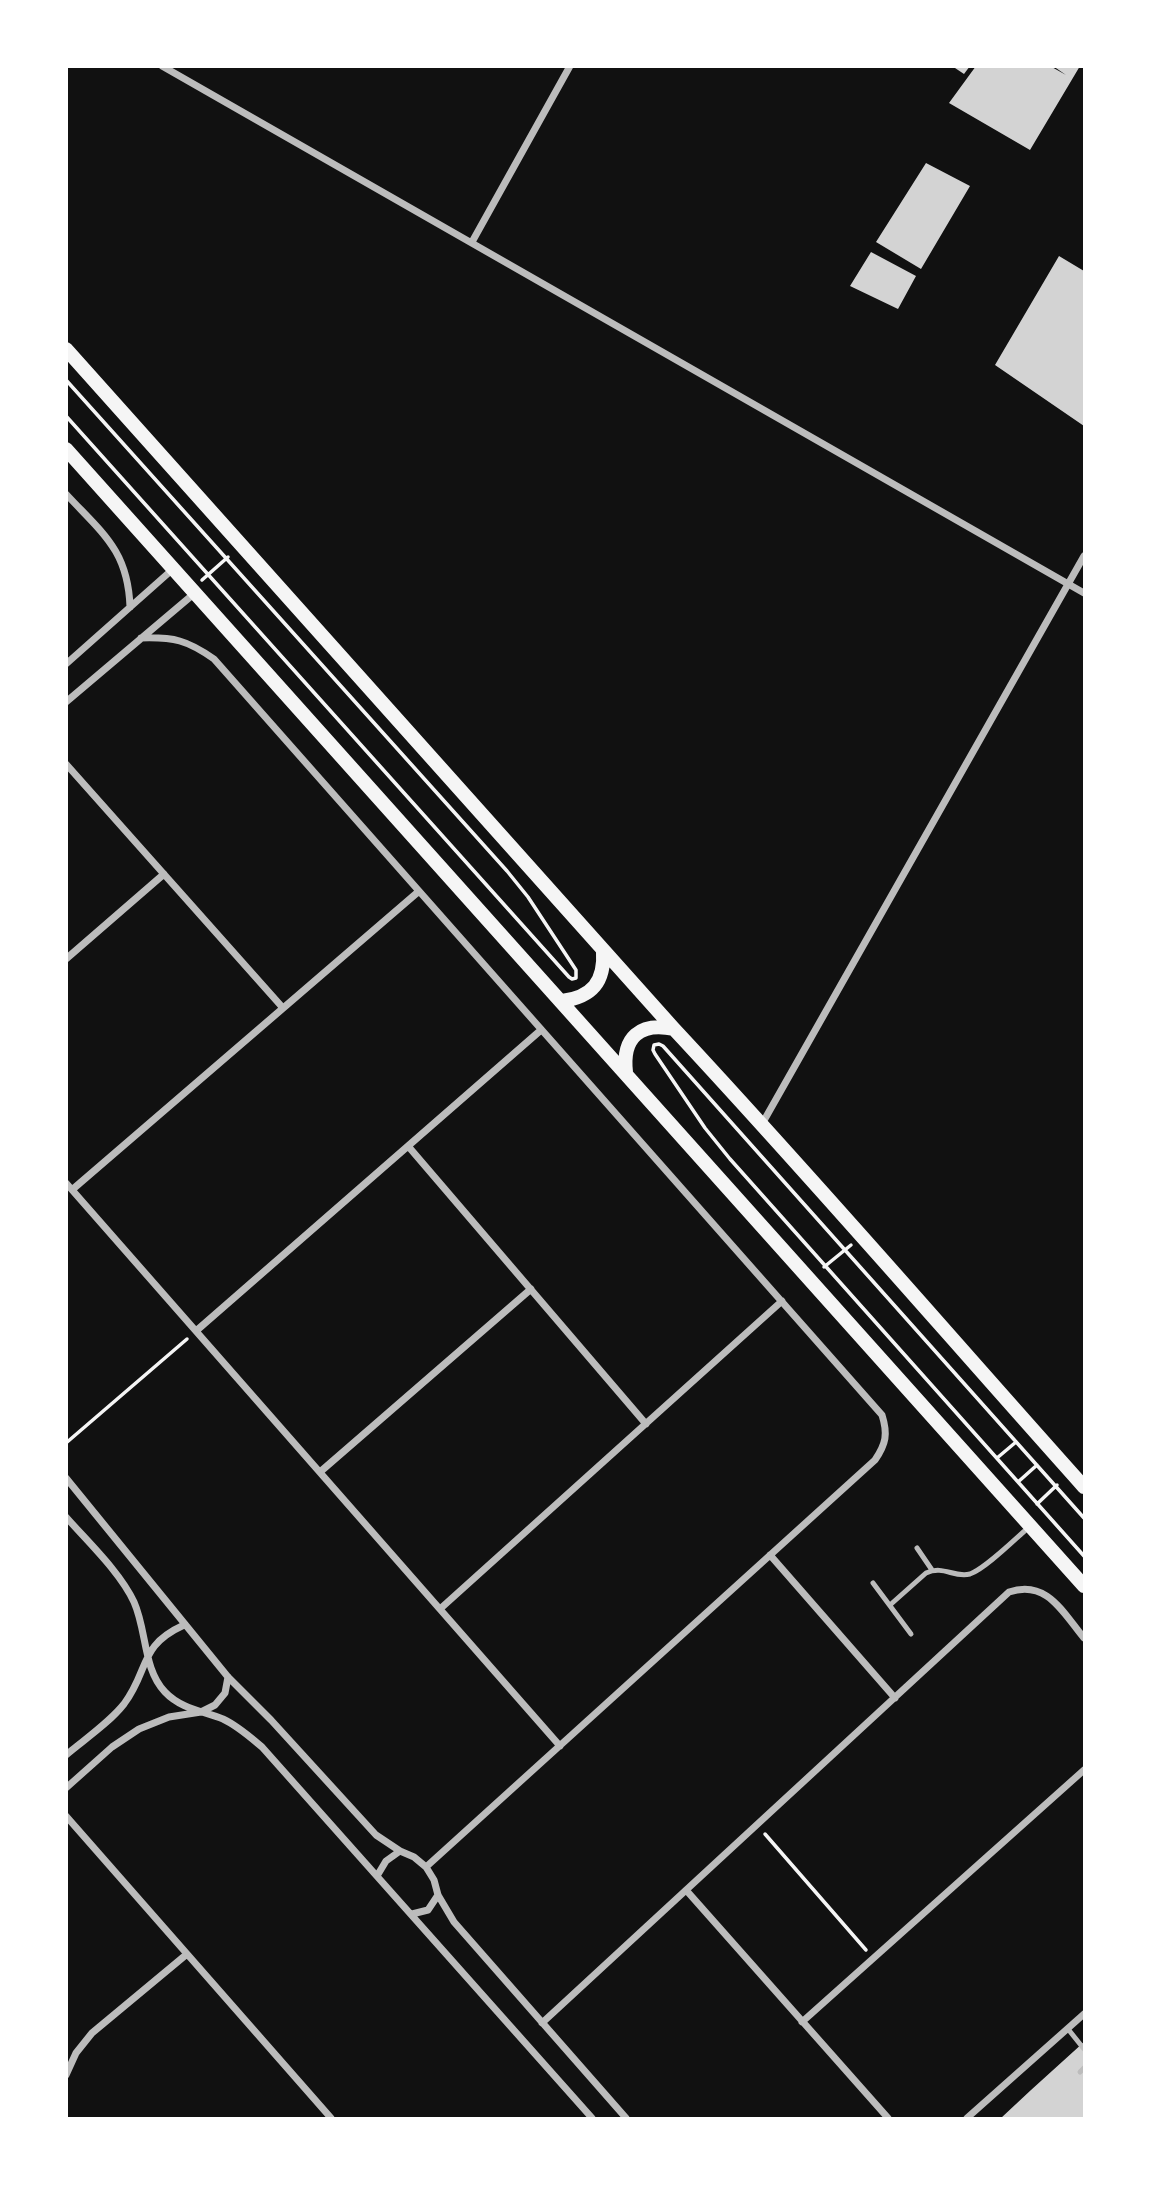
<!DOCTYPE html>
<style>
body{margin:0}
#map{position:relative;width:1151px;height:2185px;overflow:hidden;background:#111;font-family:"Noto Sans",sans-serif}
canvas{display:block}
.frame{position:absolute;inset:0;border:68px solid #fff;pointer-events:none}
</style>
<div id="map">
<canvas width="1151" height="2185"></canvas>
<div class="frame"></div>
</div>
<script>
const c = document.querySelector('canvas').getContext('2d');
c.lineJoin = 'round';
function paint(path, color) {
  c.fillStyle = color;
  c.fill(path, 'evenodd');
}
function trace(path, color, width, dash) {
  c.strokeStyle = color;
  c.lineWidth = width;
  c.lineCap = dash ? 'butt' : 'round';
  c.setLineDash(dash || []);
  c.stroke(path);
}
const building = new Path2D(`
 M952,66H970L964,74Z
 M976,66H1050L1066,75L1053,66H1080L1030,150L949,103Z
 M926,163L970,186L921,269L876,242Z
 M871,252L916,276L898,309L850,286Z
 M1059,256L1084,271V426L995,365Z
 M1084,2042V2118H1001L1031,2090Z`);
const path = new Path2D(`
 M66,380L507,871L528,897L576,970V978L572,979L569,977L66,416
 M202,580L228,557
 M824,1267L851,1245
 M66,1443L187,1339
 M997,1458L1016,1442
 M1018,1482L1037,1465
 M1037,1504L1057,1485
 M1084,1518L663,1046L659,1044L654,1045L653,1050L655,1054L705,1128L730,1159L1084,1556
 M765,1834L866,1950`);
const service = new Path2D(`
 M917,1548L932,1570
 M873,1583L911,1634
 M890,1605L926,1573C944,1565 953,1578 970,1574C985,1569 1015,1539 1028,1528
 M1068,2029L1084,2049
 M1080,2072L1084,2068`);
const minor = new Path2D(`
 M162,66L1084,593
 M472,242L570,66
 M66,494C102,533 128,550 130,607
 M141,638C174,637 187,640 214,659L882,1415C888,1434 886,1444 875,1460L426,1867
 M66,664L173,569
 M66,702L196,592
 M66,764L283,1008
 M66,959L164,874
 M762,1124L1084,556
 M408,1146L646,1424
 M66,1183L560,1746
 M73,1189L418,892
 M196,1331L541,1030
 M320,1472L531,1289
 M66,1478L228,1677L271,1720L376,1835L400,1851L414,1857L426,1867L434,1880L438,1895L454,1922L626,2118
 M66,1517C88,1542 120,1572 134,1602C147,1631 143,1669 165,1692C181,1709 203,1711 223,1719C238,1726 250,1737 262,1747L592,2118
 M770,1555L895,1698
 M440,1609L782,1301
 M66,1755C85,1739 109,1723 124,1704C150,1669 138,1646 184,1625
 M66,1788L112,1747L139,1729L169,1717L201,1712L215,1705L225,1693L228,1677
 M66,1816L331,2118
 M377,1876L386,1861L400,1851
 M686,1890L888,2118
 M412,1914L428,1910L438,1895
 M802,2022L1084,1770
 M542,2023L1009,1592C1047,1579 1063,1613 1084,1638
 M66,2075L76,2053L92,2033L187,1954
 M967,2118L1084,2014`);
const secondary = new Path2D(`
 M66,349L674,1029C814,1179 948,1335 1084,1487
 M66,449L1084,1586
 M562,1001C592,997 605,982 603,951
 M626,1072C622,1037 640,1022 674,1029`);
paint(building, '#d3d3d3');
trace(path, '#f5f5f5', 3.5);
trace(service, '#bcbcbc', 5);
trace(minor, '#bcbcbc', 7);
trace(secondary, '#f5f5f5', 14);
</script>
